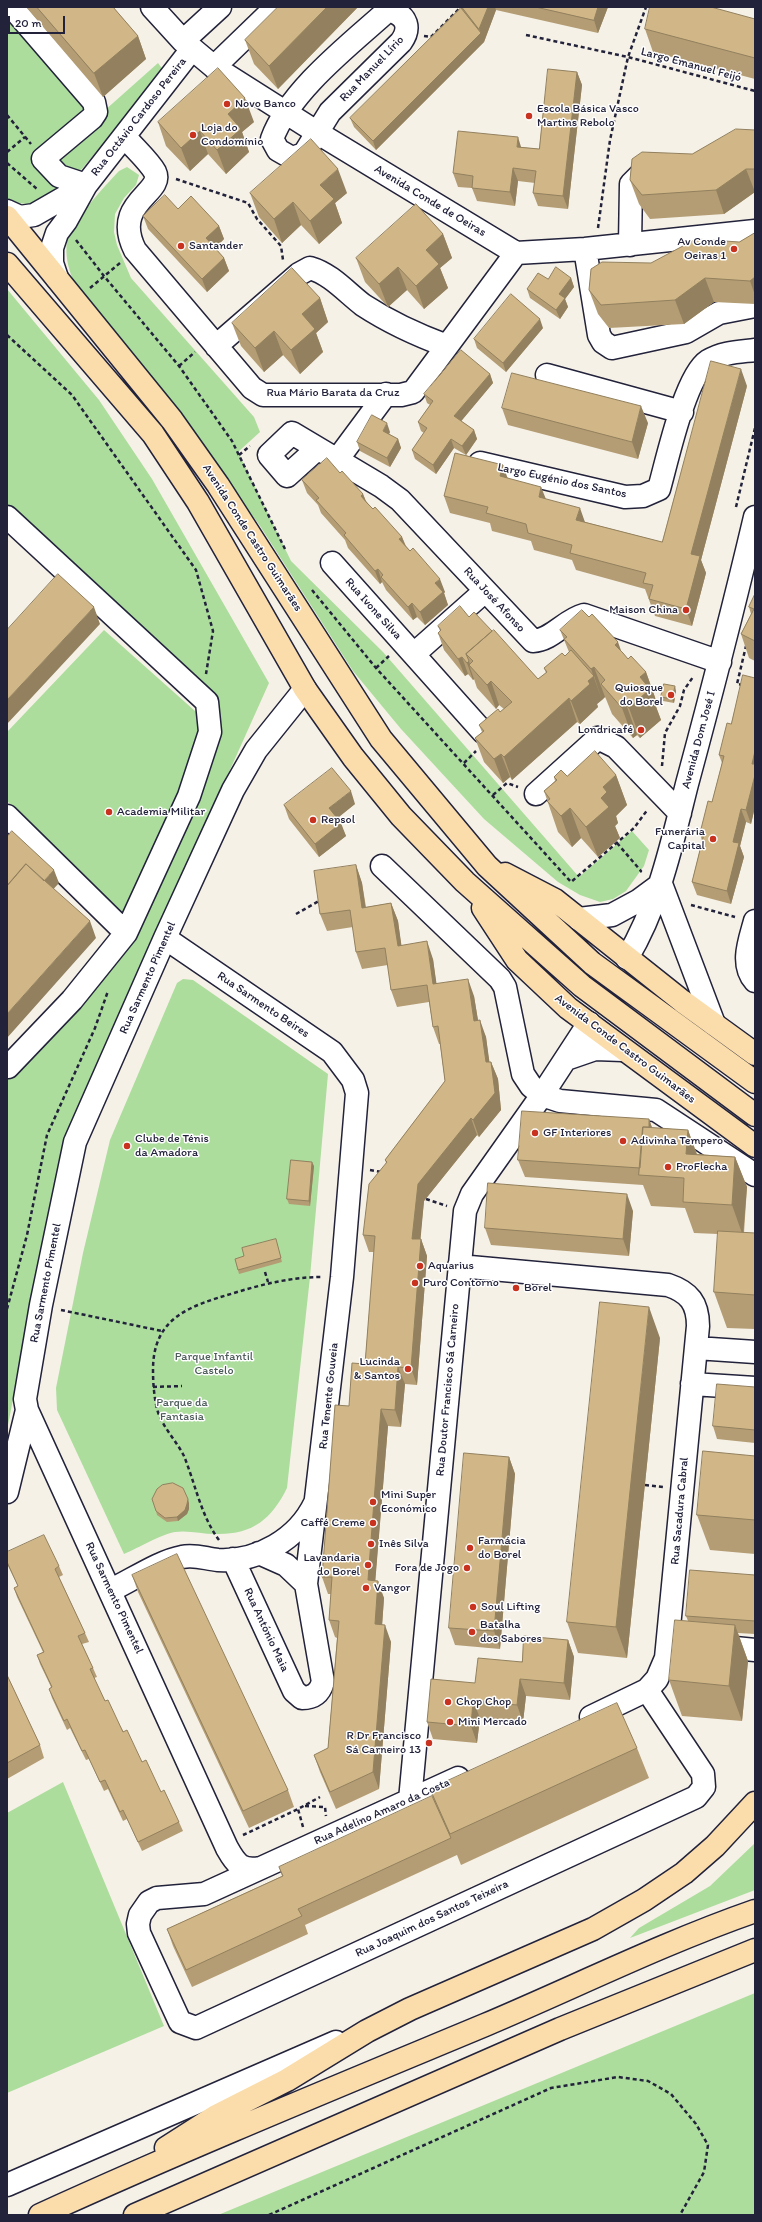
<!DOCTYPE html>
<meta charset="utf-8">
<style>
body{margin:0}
#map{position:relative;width:762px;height:2222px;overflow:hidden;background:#f6f1e7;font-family:Itim,sans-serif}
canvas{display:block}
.frame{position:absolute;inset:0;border:8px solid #22223b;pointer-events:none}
.scale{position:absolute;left:8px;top:16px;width:57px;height:18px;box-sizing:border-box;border:2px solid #22223b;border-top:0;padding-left:5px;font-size:12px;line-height:14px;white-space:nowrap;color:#22223b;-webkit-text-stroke:3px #fff;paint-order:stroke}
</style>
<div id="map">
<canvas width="762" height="2222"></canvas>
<div class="frame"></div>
<div class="scale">20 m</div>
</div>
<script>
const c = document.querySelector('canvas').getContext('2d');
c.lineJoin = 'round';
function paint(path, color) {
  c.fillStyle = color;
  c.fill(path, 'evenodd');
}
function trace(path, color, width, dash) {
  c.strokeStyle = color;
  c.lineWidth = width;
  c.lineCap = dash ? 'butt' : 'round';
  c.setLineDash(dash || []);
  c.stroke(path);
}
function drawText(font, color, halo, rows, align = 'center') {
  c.font = font + ' Itim,sans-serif';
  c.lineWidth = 3;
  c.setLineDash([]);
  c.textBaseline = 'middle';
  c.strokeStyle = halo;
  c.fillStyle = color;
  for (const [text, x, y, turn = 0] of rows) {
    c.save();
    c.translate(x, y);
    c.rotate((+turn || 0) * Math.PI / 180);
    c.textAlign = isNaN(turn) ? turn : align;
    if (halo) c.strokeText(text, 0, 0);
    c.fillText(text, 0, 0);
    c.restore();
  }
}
const green = new Path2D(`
 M7,18L95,119L158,63L164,71L81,170L41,203C29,205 19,204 7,200Z
 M127,167L139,175L136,185L124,198L115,214L114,232L117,245L131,278L254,417L260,432L238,452L291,561L383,652L579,877L632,831L649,850L644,866L626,891L613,899L600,902L580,895L558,882L484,819L401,729L353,671L260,526L151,377L73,280C68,267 65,255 67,241C71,222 105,186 119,171Z
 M7,289L99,400L152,479L269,683L64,1139L7,1430V1076L46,1044L134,933L218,707L7,504Z
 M104,630L204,719L183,789L126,916L7,801V732Z
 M183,979L193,980L328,1074L310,1277L287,1488C271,1520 252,1535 215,1534C202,1534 188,1530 175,1532C162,1534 138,1548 124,1554L57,1410L56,1388L83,1253L110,1140L177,983Z
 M63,1782L164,2026L7,2093V1813Z
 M755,1843V1890L630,1938L639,1928L710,1886Z
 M755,1993V2215H218Z`);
const path = new Path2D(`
 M526,35L628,57L755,91
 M424,36L431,37L461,7
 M7,115L31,144
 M7,152L25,137
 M7,163L37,189
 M176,179L248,203L257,219L281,246L283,260
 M598,228L610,140L628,57L646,7
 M76,240L104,276L179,366L232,441L285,549
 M90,288L120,263
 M7,335L72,395L196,570L213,631L206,674
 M179,366L195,352
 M239,455L250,446
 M736,507L755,428
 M312,590L376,668L571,882L634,828L648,809
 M376,668L389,656
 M743,685L737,684L746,646
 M464,763L476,751
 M662,766L665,733L680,706L684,690L693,677
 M493,795L507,783L518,787
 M617,843L641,871L640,872
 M691,905L735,917
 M296,914L319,901V900
 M370,1170L382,1172
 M426,1199L447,1206
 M265,1272L268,1282
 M7,1309L27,1235L47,1135L95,1028L108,991
 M61,1310L162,1331
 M153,1387L182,1386
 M645,1485L663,1487
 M219,1540C201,1516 195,1483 184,1456C176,1440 162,1427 157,1409C154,1396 153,1383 153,1370C153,1317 190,1306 234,1293C263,1284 292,1277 322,1277
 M305,1806L325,1807L326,1816
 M303,1827L298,1809L320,1797
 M243,1835L298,1809
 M269,2215L551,2088L618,2077L648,2081L671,2094L696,2124L708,2145L704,2172L680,2215`);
const minor = new Path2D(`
 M12,7L94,102L96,112L92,118L43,159L59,176L86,185
 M152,7L183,41L214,67L318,133L516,253L585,249L755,231
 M391,11C407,16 411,28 401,42L330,112L304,154L292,158L278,150L272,139C289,92 348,46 385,13Z
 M183,41L220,7
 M214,67L276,7
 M125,137C134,148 148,160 155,172C165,193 111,202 135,250L252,388L263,395H401L413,392L516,253
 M7,211L20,217L34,215L86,185
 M630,245L631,184L650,165H653
 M585,249L599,335L603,342L612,348L686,332L719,313L755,306
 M57,278L52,263V248L57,233L66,221L86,185L192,49
 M216,346L299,274L310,268C331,274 346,292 363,305C389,322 417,335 447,346
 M547,375L682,412
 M317,449L287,476L269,455L292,433L381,486L400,500L533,641C552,640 565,620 584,615L720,662
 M337,460L386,394
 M480,463L625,497L643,496L659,489C667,461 685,376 708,361C723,352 738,352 755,350
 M7,517L207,702L210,732L189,796L126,933L72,1000L8,1067
 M332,563L483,732
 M414,654L485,591
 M536,794L598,738L616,747L680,813
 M7,816L126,933
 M382,866L500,979L505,987L523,1074L531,1086L542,1095L560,1101L656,1110L755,1175
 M661,884L714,1024
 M579,919L612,915L638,901L661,884
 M755,921C750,940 740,964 755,981
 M165,938L332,1052L353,1080L357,1093L342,1277L306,1584L323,1682C320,1692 314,1698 302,1698L294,1691L233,1559
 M627,958C659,905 672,843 687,784C711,695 734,606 755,517
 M566,1059L595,1049L623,1050
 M459,1266L668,1285C689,1292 698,1303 698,1326L666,1658L657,1679L647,1690L591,1717
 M696,1348L755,1352
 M692,1384L755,1388
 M7,1492L27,1410
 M259,1553L286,1565L306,1584
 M111,1590C132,1580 160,1561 182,1557C195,1554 206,1559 218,1560C258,1562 298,1539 315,1503
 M715,1646L755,1650
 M458,1778L204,1894L157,1898L149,1902L140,1915L138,1924L139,1933L180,2022L196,2028L696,1797L704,1787L703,1774L647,1690
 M410,1800L465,1211L472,1194L542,1095L589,1023
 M260,1868C241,1871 236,1864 227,1848L27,1410L25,1399L41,1305L75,1142L165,938L233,790L256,750L305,689
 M7,2185L336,2042`);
const major = new Path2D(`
 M7,217L172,420L218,485L381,739L487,866L592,963L755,1082
 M7,264L153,434L198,502L305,689L353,757L401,816L465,882L582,986L755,1115
 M505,874L555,900L682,1001L755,1054
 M483,908L517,960L568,1008L755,1146`);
const highway = new Path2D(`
 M166,2148L216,2116L287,2080L367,2031L410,2009L593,1929L644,1900L684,1873L715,1846L755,1803
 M40,2215C187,2148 336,2087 485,2025C575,1987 663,1943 755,1911
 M135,2215L560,2029L755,1950`);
const wall = new Path2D(`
 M26,7H113L138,36L146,59L103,97Z
 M278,7H358L278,89L254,64L245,40Z
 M460,7H608L598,33L496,10L484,42L376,150L354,127L350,118L461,8Z
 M755,19V79L653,52L645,29Z
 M577,72L582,85L568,209L538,206L533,193L535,183L518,181L515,206L477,201L472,188L458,187L453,173L521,147L539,149Z
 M158,122H254L242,132L249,152L226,174L208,154L190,171L166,146Z
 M755,130V192L724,214L650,219L639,204L630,180L692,154Z
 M250,193H347L335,203L342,223L319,244L301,225L282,243L259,217Z
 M178,209L219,226L224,239L215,248L224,258L229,271L207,292L148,229L143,216Z
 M755,233V304L714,302L684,324L609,328L598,314L589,290L651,263L739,242Z
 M443,234L452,258L440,268L448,288L424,309L407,290L388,307L365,282L356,258Z
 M571,278L574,287L565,299L568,307L560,319L530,298L527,289L548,279Z
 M320,298L328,322L316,333L323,352L300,374L283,355L264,372L241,346L232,323Z
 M543,328L506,372L477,348L474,339Z
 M490,374L493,383L461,421L474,430L477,439L466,455L546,499L585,522L662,542L747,386L701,560L706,573L692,626L655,616L645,589L576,570L572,560L534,550L531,541L492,531L490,523L450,513L444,496L466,455L454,448L436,474L415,459L412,450L424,433L421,431L418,422L430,405L427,403L424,394Z
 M502,408L648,423L638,459L508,425Z
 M390,432L389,434L398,439L401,448L390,467L360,451L357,442Z
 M340,473L363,494L366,501L373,509L402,537L406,546L445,592L444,593L448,605L425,625L417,617L413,620L386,590L382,582L380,584L348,548L345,540L321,513L318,505L307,493L302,480Z
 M755,594V661L749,658L741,634L751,614L749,607Z
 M469,617L492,631L538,679L546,673L544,668L565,656L569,652L560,630L622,653L628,659L646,672L657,703L655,704L661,720L640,738L637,735L633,738L612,714L606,699L605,697L597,704L598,707L580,724L577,722L512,780L510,777L503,783L484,762L475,738L482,732L479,725L500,712L504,709L499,705L496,709L477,688L474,679L473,680L468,674L465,676L444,650L438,633L440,631L438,626Z
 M755,678V807L751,824L746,822L740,846L744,857L731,904L697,895L692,882L702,841L700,833L712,802L722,763L719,755Z
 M676,691L674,703L663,701L661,697Z
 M616,775L627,805L616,816L618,823L615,826L620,838L598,857L581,838L572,847L558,832L544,791L555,781L554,777Z
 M355,804L337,818L346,836L319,857L289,819L284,805Z
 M356,865L362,883L366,907L391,903L398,921L401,945L433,959L436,983L474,996L478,1021L486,1037L489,1062H491L498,1079L501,1110L479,1137L477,1135L424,1201L420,1239H421L427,1256L417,1385L405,1384L401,1427L388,1426L375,1581L384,1598L382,1625L391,1642L379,1789L336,1809L320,1772L314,1755L328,1748L337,1638L335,1637L329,1620L331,1594H328L322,1577L349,1406L365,1364L374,1252H369L363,1235L386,1163L385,1160L445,1081L440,1044H439L433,1027L429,1002L397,1007L391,990L388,965L362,969L356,952L353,927L327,931L320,914Z
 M649,1119L652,1128L688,1130L697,1154L735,1157L747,1187L744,1233H755V1329L727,1328L714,1292L718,1234L694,1233L685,1208L651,1206L643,1185L525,1177L518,1160Z
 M314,1166L310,1206L289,1204L287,1199Z
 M633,1211L629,1256L491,1245L485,1228Z
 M277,1244L282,1262L239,1274L238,1270L244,1256Z
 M660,1338L627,1658L578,1653L567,1622Z
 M755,1387V1443L717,1439L713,1426Z
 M755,1456V1554L710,1550L697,1515Z
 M509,1457L515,1474L500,1649L455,1645L449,1628Z
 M189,1503V1509L187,1514L178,1521L167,1522L157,1515L156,1511Z
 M7,1552L59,1566L63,1575L59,1577L85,1633L89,1642L82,1644L93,1668L97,1677L94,1678L105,1701L142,1762L179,1822L183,1831L142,1851L127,1819L123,1821L108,1789L104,1791L89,1759L86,1760L70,1728L67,1730L52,1698L49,1689L51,1687L40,1664L37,1655L43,1652L17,1597L14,1588L18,1586L7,1564Z
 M132,1575L288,1790L294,1807L249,1828L138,1592Z
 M755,1575V1634L738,1633L748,1661L742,1721L682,1716L669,1680L688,1621L686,1616Z
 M568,1640L574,1657L570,1700L526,1696L523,1722L480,1718L477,1743L433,1739L427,1722L475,1683Z
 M7,1675L40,1745L44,1758L7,1779Z
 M637,1748L649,1778L461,1865L457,1855L305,1925L308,1934L192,1987L173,1946L167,1929L282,1876L279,1867L434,1801L430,1789Z`);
const shadedWall = new Path2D(`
 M327,7H358L278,89L269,66Z
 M488,7H495L496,10L484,42L376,150L373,141L481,33L479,29Z
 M598,7H608L598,33L594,20Z
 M138,36L146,59L103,97L94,73Z
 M577,72L582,85L568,209L563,196Z
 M245,98L254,122L242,132L249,152L226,174L217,150L228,114Z
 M200,131L208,154L190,171L181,148Z
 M518,137L522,150L517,147Z
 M513,168L518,181L515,206L510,192Z
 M338,169L347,193L335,203L342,223L319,244L310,221L320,185Z
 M746,169L755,192L724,214L716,190Z
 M293,202L301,225L282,243L274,219Z
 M219,226L224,239L211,252L206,238Z
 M443,234L452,258L440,268L448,288L424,309L416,286L426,250Z
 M224,258L229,271L207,292L202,279Z
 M398,267L407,290L388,307L379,284Z
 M755,277V295L750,281Z
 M571,278L574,287L565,299L568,307L560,319L556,310L559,294Z
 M705,278L714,302L684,324L675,300Z
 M320,298L328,322L316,333L323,352L300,374L291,350L302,314Z
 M540,319L543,328L506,372L503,363Z
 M274,331L283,355L264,372L255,348Z
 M741,369L747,386L701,560L706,573L692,626L686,609L691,554Z
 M490,374L493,383L458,425L454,416Z
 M641,406L648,423L638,459L632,442Z
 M387,423L390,432L386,440L383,431Z
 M474,430L477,439L466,455L462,446Z
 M398,439L401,448L390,467L387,458Z
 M451,439L454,448L436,474L433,465Z
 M503,465L509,482L500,476Z
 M541,487L548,504L539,497Z
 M363,494L368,507L361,496Z
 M580,508L586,525L576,520Z
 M402,537L407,550L399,539Z
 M378,569L382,582L380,584L375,571Z
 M440,579L445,592L444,593L448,605L425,625L420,612L435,583Z
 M412,603L417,617L413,620L408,607Z
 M94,607L100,624L7,724V700Z
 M618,642L629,673L615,645Z
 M462,657L468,674L465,676L458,659Z
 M469,661L471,668L469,665L474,679L473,680L467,663Z
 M594,667L605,697L602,700L591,669Z
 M646,672L657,703L655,704L661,720L640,738L629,708L640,677Z
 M594,676L602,700L597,704L598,707L580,724L571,701L588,681Z
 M491,681L499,705L496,709L487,685Z
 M675,686L676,691L674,703L672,699Z
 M569,698L577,722L512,780L504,757Z
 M626,704L637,735L633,738L622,708Z
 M755,751V773L752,764Z
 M501,754L510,777L503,783L494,759Z
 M616,775L627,805L616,816L618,823L615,826L620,838L598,857L586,827L601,798L603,787Z
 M755,775V807L751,824L746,810Z
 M351,791L355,804L334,821L329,808Z
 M570,808L581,838L572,847L561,816Z
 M741,809L746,822L740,846L744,857L731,904L727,891L733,842Z
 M341,823L346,836L319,857L315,844Z
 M356,865L362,883L368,925L362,908Z
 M54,870L59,883L48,895L43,882Z
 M391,903L398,921L404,963L398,946Z
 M90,921L96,938L7,1038V1014Z
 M427,941L433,959L439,1001L433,984Z
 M468,979L474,996L481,1038L474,1021Z
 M480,1020L486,1037L492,1080L486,1062Z
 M491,1062L498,1079L501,1110L479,1137L473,1120Z
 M471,1118L477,1135L424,1201L419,1256L412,1239L418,1184Z
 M649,1119L655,1136L646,1168Z
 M688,1130L699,1161L686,1154Z
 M735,1157L747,1187L743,1236L732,1205Z
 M312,1162L314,1166L310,1206L309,1201Z
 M627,1194L633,1211L629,1256L623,1239Z
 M421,1239L427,1256L417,1385L411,1368Z
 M649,1307L660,1338L627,1658L616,1627Z
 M398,1367L405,1384L401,1427L395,1410Z
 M381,1409L388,1426L374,1597L368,1580Z
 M509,1457L515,1474L500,1649L494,1631Z
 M188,1499L189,1503V1509L187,1514L178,1521L177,1517Z
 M378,1581L384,1598L381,1641L375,1624Z
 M385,1625L391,1642L379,1789L373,1772Z
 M735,1625L748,1661L742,1721L729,1686Z
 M568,1640L574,1657L570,1700L564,1683Z
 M520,1679L526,1696L523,1722L517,1705Z
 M473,1701L480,1718L477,1743L471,1726Z`);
const building = new Path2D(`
 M37,7H113L138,36L94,73Z
 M278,7H327L269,66L245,40Z
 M462,7H488L479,29Z
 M536,7H598L594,20Z
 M650,7H711L755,19V58L645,29Z
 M461,8L481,33L373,141L350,118Z
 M218,68L245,98L228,114L241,129L217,150L200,131L181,148L158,122Z
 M548,69L577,72L563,196L533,193L536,171L513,168L510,192L472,188L473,176L453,173L458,131L518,137L517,147L539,149Z
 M736,129L755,130V169H746L716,190L642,195L630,180L632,159L642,152L692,154Z
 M311,139L338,169L320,185L334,199L310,221L293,202L274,219L250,193Z
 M165,195L178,209L191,196L219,226L206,238L224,258L202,279L143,216Z
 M416,204L443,234L426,250L439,264L416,286L398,267L379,284L356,258Z
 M755,233V277L750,281L705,278L675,300L601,305L589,290L591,269L602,262L651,263L696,239L739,242Z
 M556,267L571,278L559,294L565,298L556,310L527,289L538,273L548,279Z
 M292,268L320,298L302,314L315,329L291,350L274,331L255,348L232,323Z
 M511,294L540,319L503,363L474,339Z
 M461,350L490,374L454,416L474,430L462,446L451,439L433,465L412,450L427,428L418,422L433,401L424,394Z
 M711,361L741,369L691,554L700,556L686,609L649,599L653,585L643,583L646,573L570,553L572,545L528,533L526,524L486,513L488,507L444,496L455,453L503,465L500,476L541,487L539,497L580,508L576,520L662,542Z
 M512,373L641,406L632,442L502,408Z
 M372,415L387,423L383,431L398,439L387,458L357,442Z
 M327,458L340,473L342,471L363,494L361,496L367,503L373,509L375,507L402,537L399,539L410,551L413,548L440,579L435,583L443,592L420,612L412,603L408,607L381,577L383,575L378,569L375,571L344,535L346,533L316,500L319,498L302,480Z
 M58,574L94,607L7,700V630Z
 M755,594V641L741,634L754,609L749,607Z
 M460,606L469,617L474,612L492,631L466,654L469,661L467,663L462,657L458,659L438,633L441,630L438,626Z
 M582,610L589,617L592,614L618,642L615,645L623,653L628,659L631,656L646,672L640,677L650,689L629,708L626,704L622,708L601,684L605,680L594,667L591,669L564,639L567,637L560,630Z
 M494,630L538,679L547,672L544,668L562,653L565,656L571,650L594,676L588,681L590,684L571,701L569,698L504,757L501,754L494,759L475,738L484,731L479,725L498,709L500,712L512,702L491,681L487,685L469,665L473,661L466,654Z
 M743,675L755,678V751L752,764H755V775L746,810L741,809L733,842L739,843L727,891L692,882L704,834L700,833L708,801L712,802L724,756L719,755L727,723L731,724Z
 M664,684L675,686L672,699L661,697Z
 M595,751L616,775L603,787L607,792L601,798L609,807L586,827L570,808L561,816L547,801L550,799L544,791L557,780L554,777L561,770L567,776Z
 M332,768L351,791L329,808L341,823L315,844L284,805Z
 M12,831L54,870L44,881L26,864L7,886V837Z
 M26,864L90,921L7,1014V886Z
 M356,865L362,908L391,903L398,946L427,941L433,984L468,979L474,1021L480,1020L486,1062H491L495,1093L473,1120L471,1118L418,1184L412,1239H421L411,1368L398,1367L395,1410L381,1409L368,1580L378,1581L375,1624L385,1625L373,1772L330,1792L314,1755L328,1748L339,1621L329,1620L332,1577H322L335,1405L349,1406L352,1363L365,1364L375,1236L363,1235L369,1184L387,1162L385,1160L445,1081L438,1026L433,1027L427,985L391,990L385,948L356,952L350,910L320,914L314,871Z
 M522,1111L649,1119V1127H643L640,1168L518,1160Z
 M643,1127L688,1130L686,1154L735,1157L732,1205L683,1202L684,1178L639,1175Z
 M291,1160L312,1162L309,1201L287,1199Z
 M488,1183L627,1194L623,1239L485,1228Z
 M718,1231L755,1233V1295L714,1292Z
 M276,1239L281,1258L238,1270L235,1259L244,1256L242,1248Z
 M600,1302L649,1307L616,1627L567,1622Z
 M717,1384L755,1387V1430L713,1426Z
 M703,1451L755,1456V1520L697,1515Z
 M464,1453L509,1457L494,1631L449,1628Z
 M173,1483L183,1488L188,1499L187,1504L185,1510L177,1517L165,1518L156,1511L152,1499L157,1489L162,1485Z
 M44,1535L59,1566L55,1569L85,1633L78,1636L93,1668L90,1669L105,1701L108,1700L123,1732L127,1730L142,1762L146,1760L161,1792L164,1790L179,1822L138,1842L123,1810L120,1812L105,1780L100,1782L85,1750L82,1751L67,1719L64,1721L49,1689L52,1687L37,1655L44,1652L14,1588L18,1586L7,1562V1552Z
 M177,1554L288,1790L243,1811L132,1575Z
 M690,1570L755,1575V1621L686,1616Z
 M675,1620L735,1625L729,1686L669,1680Z
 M524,1636L568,1640L564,1683L520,1679L517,1705L473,1701L471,1726L427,1722L431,1679L475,1683L478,1658L522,1662Z
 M7,1675L40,1745L7,1763Z
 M617,1703L637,1748L450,1834L430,1789Z
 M432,1796L451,1838L298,1909L302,1916L186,1970L167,1929L283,1876L279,1867Z`);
const markers = [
 [227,104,4,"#c8321e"],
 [529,116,4,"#c8321e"],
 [193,135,4,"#c8321e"],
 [181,246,4,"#c8321e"],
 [734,249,4,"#c8321e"],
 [686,610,4,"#c8321e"],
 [671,695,4,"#c8321e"],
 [641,730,4,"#c8321e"],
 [109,812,4,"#c8321e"],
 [313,820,4,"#c8321e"],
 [713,839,4,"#c8321e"],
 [535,1133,4,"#c8321e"],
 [623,1141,4,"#c8321e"],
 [127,1146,4,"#c8321e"],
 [668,1167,4,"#c8321e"],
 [420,1266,4,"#c8321e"],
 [415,1283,4,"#c8321e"],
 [516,1288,4,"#c8321e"],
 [408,1369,4,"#c8321e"],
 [373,1502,4,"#c8321e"],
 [373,1523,4,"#c8321e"],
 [371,1544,4,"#c8321e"],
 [470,1548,4,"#c8321e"],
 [368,1565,4,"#c8321e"],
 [467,1568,4,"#c8321e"],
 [366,1588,4,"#c8321e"],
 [473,1607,4,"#c8321e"],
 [472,1632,4,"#c8321e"],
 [448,1702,4,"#c8321e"],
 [450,1722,4,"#c8321e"],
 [429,1743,4,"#c8321e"]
];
const streetNames = [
 ["Largo Emanuel Feijó",691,65,15],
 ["Rua Manuel Lírio",372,69,-46],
 ["Rua Octávio Cardoso Pereira",139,117,-52],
 ["Avenida Conde de Oeiras",430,201,31],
 ["Rua Mário Barata da Cruz",333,393],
 ["Largo Eugénio dos Santos",562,481,12],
 ["Avenida Conde Castro Guimarães",252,538,57],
 ["Rua José Afonso",494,600,47],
 ["Rua Ivone Silva",373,609,48],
 ["Avenida Dom José I",699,740,-75],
 ["Rua Sarmento Pimentel",148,978,-66],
 ["Rua Sarmento Beires",263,1005,34],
 ["Avenida Conde Castro Guimarães",625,1049,37],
 ["Rua Sarmento Pimentel",46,1283,-79],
 ["Rua Doutor Francisco Sá Carneiro",448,1390,-85],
 ["Rua Tenente Gouveia",329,1396,-84],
 ["Rua Sacadura Cabral",680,1511,-85],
 ["Rua Sarmento Pimentel",114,1598,65],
 ["Rua António Maia",266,1630,65],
 ["Rua Adelino Amaro da Costa",382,1812,-24],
 ["Rua Joaquim dos Santos Teixeira",432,1919,-25]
];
const poiNames = [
 ["Novo Banco",235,104],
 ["Escola Básica Vasco",537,109],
 ["Martins Rebolo",537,123],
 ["Loja do",201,128],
 ["Condomínio",201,142],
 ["Av Conde",726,242,"right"],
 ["Oeiras 1",726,256,"right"],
 ["Santander",189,246],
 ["Maison China",678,610,"right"],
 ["Quiosque",663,688,"right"],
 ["do Borel",663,702,"right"],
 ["Londricafé",633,730,"right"],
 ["Academia Militar",117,812],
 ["Repsol",321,820],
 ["Funerária",705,832,"right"],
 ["Capital",705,846,"right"],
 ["GF Interiores",543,1133],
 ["Clube de Ténis",135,1139],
 ["da Amadora",135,1153],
 ["Adivinha Tempero",631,1141],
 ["ProFlecha",676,1167],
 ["Aquarius",428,1266],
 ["Puro Contorno",423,1283],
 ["Borel",524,1288],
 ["Lucinda",400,1362,"right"],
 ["& Santos",400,1376,"right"],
 ["Mini Super",381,1495],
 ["Económico",381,1509],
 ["Caffé Creme",365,1523,"right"],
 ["Farmácia",478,1541],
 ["do Borel",478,1555],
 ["Inês Silva",379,1544],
 ["Lavandaria",360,1558,"right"],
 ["do Borel",360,1572,"right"],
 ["Fora de Jogo",459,1568,"right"],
 ["Vangor",374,1588],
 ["Soul Lifting",481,1607],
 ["Batalha",480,1625],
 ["dos Sabores",480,1639],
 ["Chop Chop",456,1702],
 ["Mini Mercado",458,1722],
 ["R Dr Francisco",421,1736,"right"],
 ["Sá Carneiro 13",421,1750,"right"]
];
const parkNames = [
 ["Parque Infantil",214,1357],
 ["Castelo",214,1371],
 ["Parque da",182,1403],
 ["Fantasia",182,1417]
];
paint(green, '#acdd9d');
trace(minor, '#22223b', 25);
trace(major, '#22223b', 25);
trace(highway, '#22223b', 25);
trace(path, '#22223b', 2.5, [4, 3]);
trace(minor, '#fff', 22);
trace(major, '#fbddab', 22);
trace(highway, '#fbddab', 22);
paint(wall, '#b49d74');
paint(shadedWall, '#92805e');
paint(building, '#d1b787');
trace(building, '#92805e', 1);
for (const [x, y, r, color] of markers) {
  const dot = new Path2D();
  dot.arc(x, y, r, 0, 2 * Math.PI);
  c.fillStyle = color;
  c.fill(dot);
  trace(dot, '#fff', 1.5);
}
drawText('12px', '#22223b', '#fff', streetNames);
drawText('12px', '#22223b', '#fff', poiNames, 'left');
drawText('12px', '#4b5a58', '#fff', parkNames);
</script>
